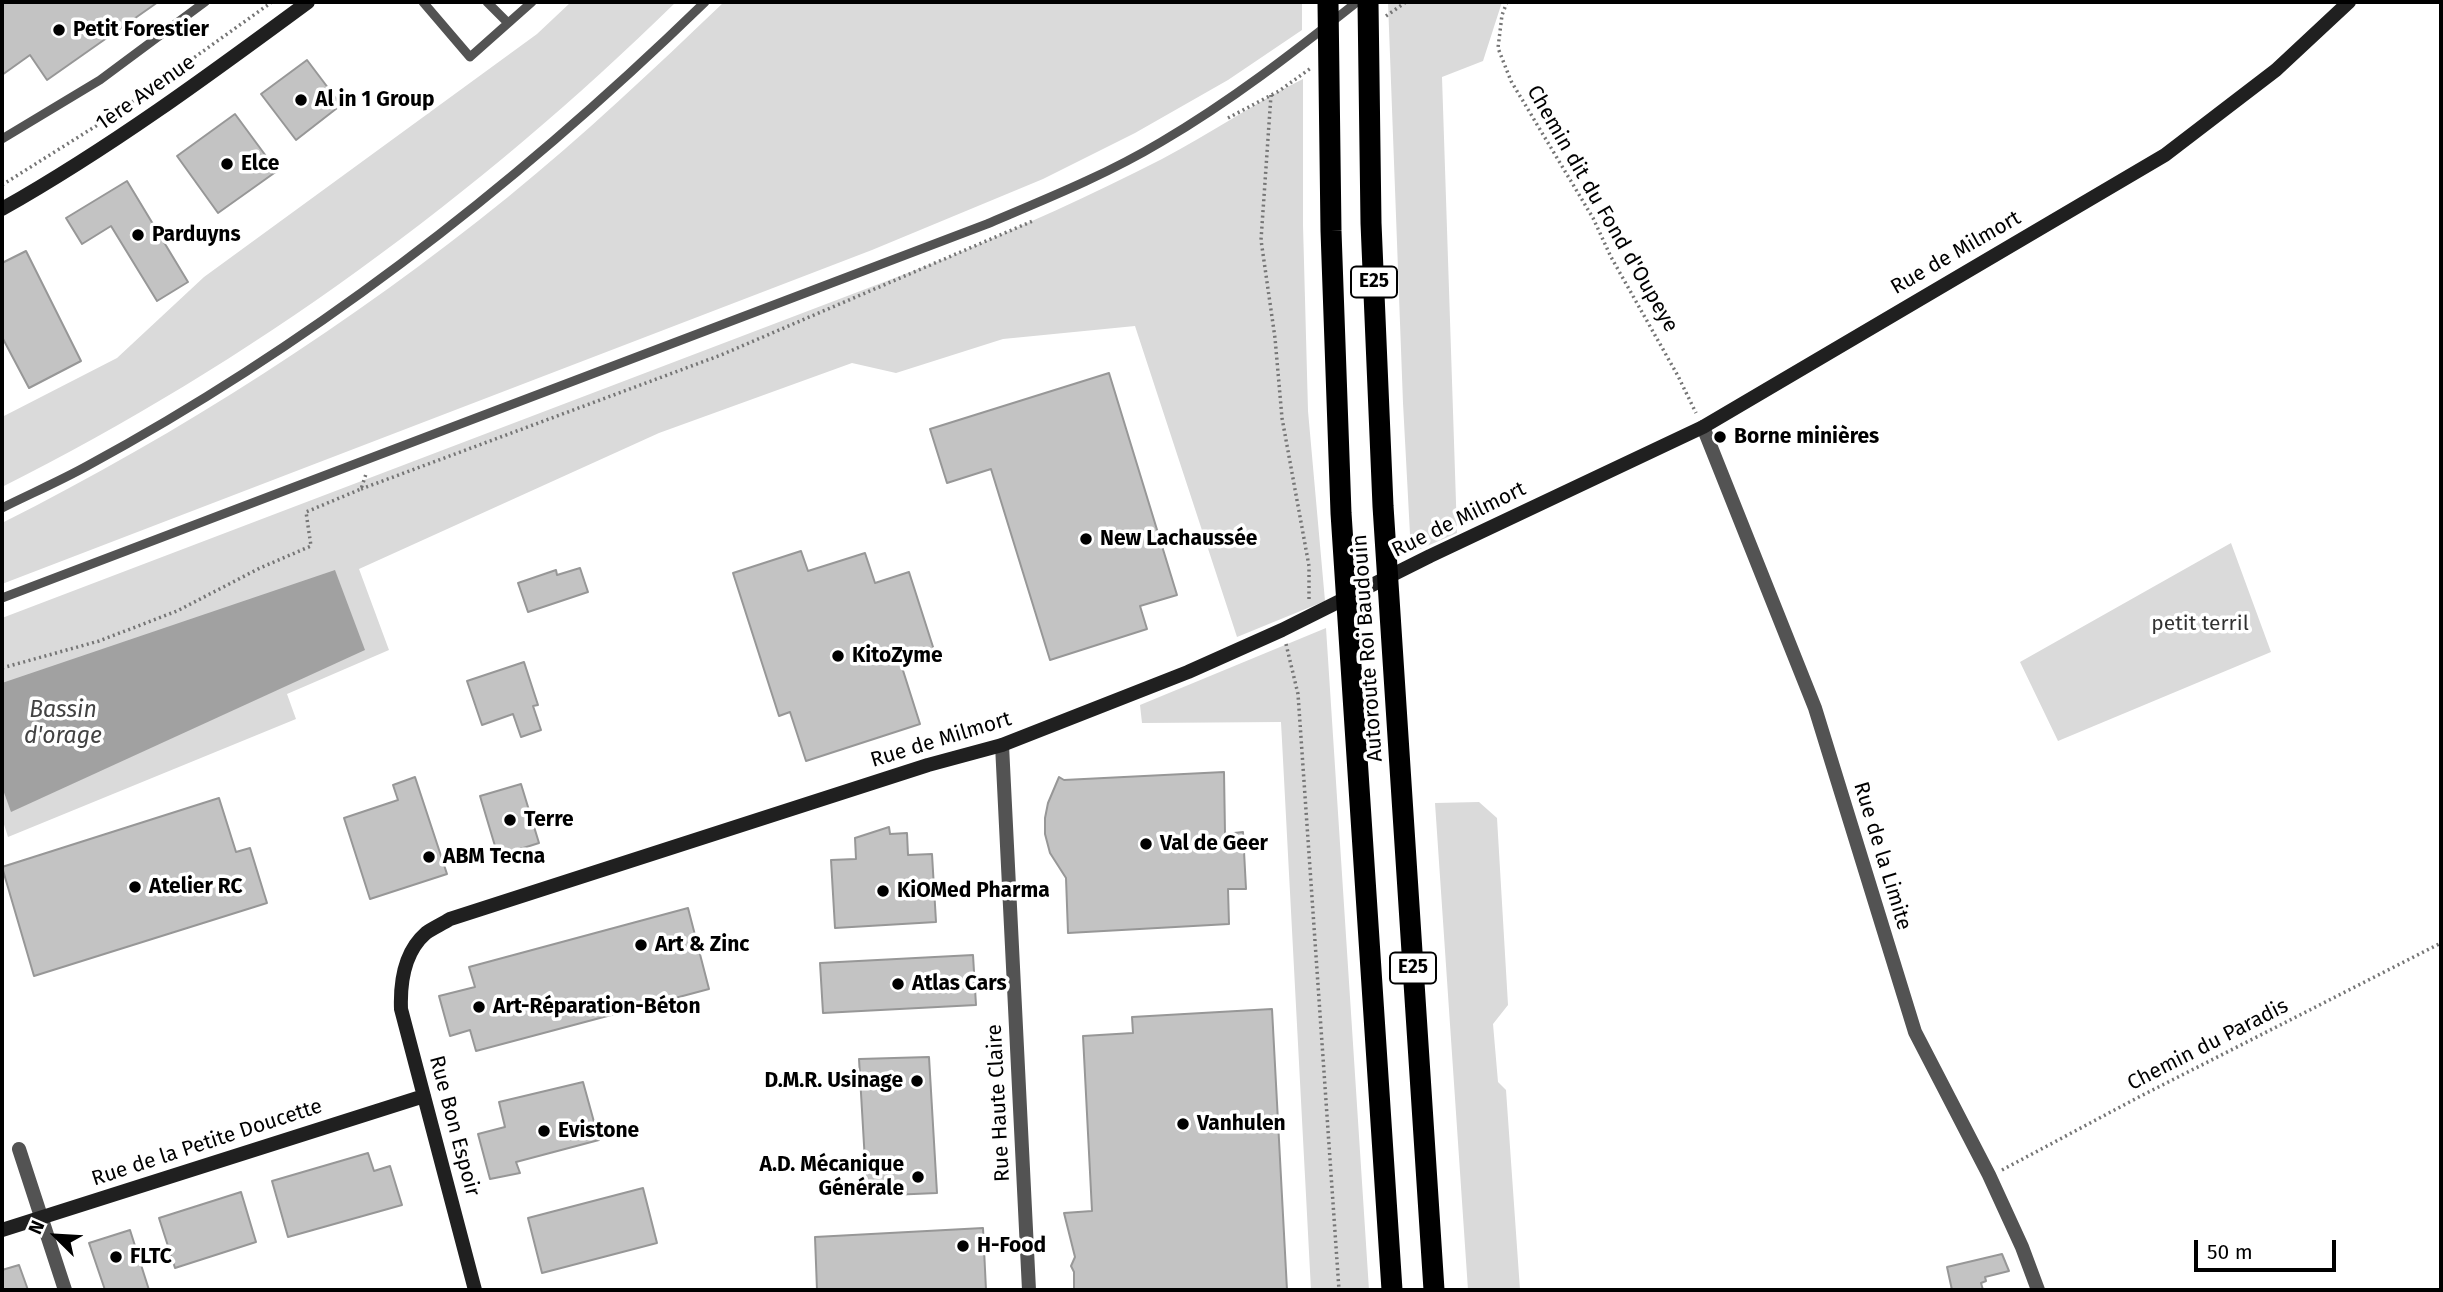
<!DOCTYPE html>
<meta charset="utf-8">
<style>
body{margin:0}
#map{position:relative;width:2443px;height:1292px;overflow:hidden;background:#fff;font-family:"Fira Sans",sans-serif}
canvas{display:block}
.frame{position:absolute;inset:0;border:4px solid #000;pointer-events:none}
.north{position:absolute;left:21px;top:1201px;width:70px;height:70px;-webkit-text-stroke:5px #fff;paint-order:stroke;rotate:294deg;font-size:19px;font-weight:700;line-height:28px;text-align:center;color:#000}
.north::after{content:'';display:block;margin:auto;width:24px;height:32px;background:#000;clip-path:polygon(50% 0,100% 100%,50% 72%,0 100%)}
.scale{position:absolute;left:2194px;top:1240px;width:142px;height:32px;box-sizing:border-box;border:4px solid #000;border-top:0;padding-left:9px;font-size:21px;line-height:24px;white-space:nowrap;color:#000;-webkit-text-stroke:5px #fff;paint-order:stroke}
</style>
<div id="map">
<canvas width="2443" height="1292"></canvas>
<div class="frame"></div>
<div class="north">N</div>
<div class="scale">50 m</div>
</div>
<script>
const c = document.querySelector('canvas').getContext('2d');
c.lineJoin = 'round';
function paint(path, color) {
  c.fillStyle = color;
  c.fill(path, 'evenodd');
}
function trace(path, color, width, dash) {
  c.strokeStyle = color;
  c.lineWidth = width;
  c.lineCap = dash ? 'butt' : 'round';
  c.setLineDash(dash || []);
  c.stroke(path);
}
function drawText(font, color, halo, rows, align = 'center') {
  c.font = font + ' "Fira Sans",sans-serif';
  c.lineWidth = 7;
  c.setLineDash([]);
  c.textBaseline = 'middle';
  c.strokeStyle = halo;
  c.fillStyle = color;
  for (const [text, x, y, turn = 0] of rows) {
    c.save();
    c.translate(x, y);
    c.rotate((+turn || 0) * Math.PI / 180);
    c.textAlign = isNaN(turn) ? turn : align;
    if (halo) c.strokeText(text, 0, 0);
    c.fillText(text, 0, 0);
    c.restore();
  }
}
const green = new Path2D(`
 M571,2H676C478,196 250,363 2,487V417L117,358L204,277L537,34Z
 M724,2H1302V30L1228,80L1135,133L1043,179L872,250L2,584V523C181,433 352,323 508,197C583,136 654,69 724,2Z
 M1388,2H1502L1483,61L1442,77L1457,533L1411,553L1403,403Z
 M1303,79V225L1308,411L1325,601L1237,637L1135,326L1003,339L896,373L852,363L659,433L359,569L389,650L287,694L296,719L8,837L2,818V618L947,258C1020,227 1092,195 1162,159C1210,134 1254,103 1303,79Z
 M2231,543L2271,652L2058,741L2020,662Z
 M1326,628L1369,1290H1311L1281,722L1142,723L1140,705Z
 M1479,802L1497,818L1508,1005L1493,1024L1498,1082L1506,1090L1520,1290H1468L1435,803Z`);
const water = new Path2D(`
 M335,570L365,650L11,812L2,787V683Z`);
const building = new Path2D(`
 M2,2H158L47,80L30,55L2,75Z
 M307,60L341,105L296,140L261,94Z
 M235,114L277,171L218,213L177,156Z
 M127,181L188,282L157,301L111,226L82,244L66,218Z
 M26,251L81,361L29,388L2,337V263Z
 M1109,373L1177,595L1140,606L1147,629L1050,660L991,469L947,483L930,429Z
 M801,551L808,571L865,553L875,583L909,572L934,650L900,661L920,724L806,761L790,712L779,716L733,573Z
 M580,568L588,592L528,612L518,583L556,570L557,575Z
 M524,662L538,705L533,706L541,730L521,737L513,714L482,725L467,681Z
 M1224,772L1225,834L1243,832L1246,889H1228L1229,924L1068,933L1066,878L1050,853L1045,834V818L1048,803L1059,777L1064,780Z
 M415,777L447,874L370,899L344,818L398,800L393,785Z
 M521,784L539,843L498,856L480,796Z
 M219,798L236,852L250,848L267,903L34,976L2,867Z
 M889,827L890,834L907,833L908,855L932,854L936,922L835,928L831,860L856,859L855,838Z
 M688,908L709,989L476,1051L470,1030L450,1036L439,996L475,987L469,967Z
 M973,955L976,1005L823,1013L820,963Z
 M1272,1009L1287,1290H1074V1272L1071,1266L1075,1257L1064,1213L1092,1211L1083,1036L1133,1033L1132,1017Z
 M929,1057L937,1193L867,1196L859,1059Z
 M583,1082L599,1140L516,1162L520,1173L490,1179L478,1134L505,1127L499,1102Z
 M368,1153L374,1171L390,1166L402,1205L288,1237L272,1181Z
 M643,1188L657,1243L542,1273L528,1218Z
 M241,1192L256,1242L175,1268L159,1218Z
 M983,1228L986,1290H817L815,1237Z
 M130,1230L149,1290H105L89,1243Z
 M2002,1254L2009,1271L1985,1277L1986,1281L1981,1283L1983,1290H1952L1947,1267Z
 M19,1265L28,1290H2V1270Z`);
const path = new Path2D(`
 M1507,2L1502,15L1498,48L1511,81L1593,218L1611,257L1678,376L1696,413
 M1386,16L1406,2
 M1271,95L1261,240L1275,338L1282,418L1309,566V601
 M1228,118L1279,91L1311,68
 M2,185L115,114L272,2
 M361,489L721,355L1035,220
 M1286,644L1298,694L1339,1290
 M2,668L99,641L177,611L260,568L311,546L306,512L361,489L366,474
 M2002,1170L2137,1098L2441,943`);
const lane = new Path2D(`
 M423,2L470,57L532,2
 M487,2L508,23
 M2,139L100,80L205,2
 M2,508C30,494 60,481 87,466C314,343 521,181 705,2
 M2,598L987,224C1046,199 1106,175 1161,142C1231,101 1294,52 1357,2`);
const street = new Path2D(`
 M1703,427L1815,708L1915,1032L1989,1175L2022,1247L2038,1290
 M1002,745L1029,1290
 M19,1149L65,1290`);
const secondary = new Path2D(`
 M2,209C110,148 209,75 308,2
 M2,1230L424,1096
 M475,1290L401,1009C400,982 404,952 426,933C433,928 442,924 450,919L928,765L1002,745L1188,672L1282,630L1430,556L1703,427L2165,155L2276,70L2349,2`);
const highway = new Path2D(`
 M1328,2L1331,231L1341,513L1392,1290
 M1368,2L1371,223L1383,506L1434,1290`);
const markers = [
 [59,30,7,"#000"],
 [301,100,7,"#000"],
 [227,164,7,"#000"],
 [138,235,7,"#000"],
 [1720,437,7,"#000"],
 [1086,539,7,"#000"],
 [838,656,7,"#000"],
 [510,820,7,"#000"],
 [1146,844,7,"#000"],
 [429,857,7,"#000"],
 [135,887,7,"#000"],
 [883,891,7,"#000"],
 [641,945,7,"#000"],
 [898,984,7,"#000"],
 [479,1007,7,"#000"],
 [917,1081,7,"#000"],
 [1183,1124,7,"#000"],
 [544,1131,7,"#000"],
 [918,1177,7,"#000"],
 [963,1246,7,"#000"],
 [116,1257,7,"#000"]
];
const shields = [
 [1374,282,46],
 [1413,968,46]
];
const shieldNames = [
 ["E25",1374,282],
 ["E25",1413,968]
];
const poiNames = [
 ["Petit Forestier",73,30],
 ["Al in 1 Group",315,100],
 ["Elce",241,164],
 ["Parduyns",152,235],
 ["Borne minières",1734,437],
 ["New Lachaussée",1100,539],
 ["KitoZyme",852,656],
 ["Terre",524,820],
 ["Val de Geer",1160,844],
 ["ABM Tecna",443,857],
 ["Atelier RC",149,887],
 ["KiOMed Pharma",897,891],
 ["Art & Zinc",655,945],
 ["Atlas Cars",912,984],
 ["Art-Réparation-Béton",493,1007],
 ["D.M.R. Usinage",903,1081,"right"],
 ["Vanhulen",1197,1124],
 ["Evistone",558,1131],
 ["A.D. Mécanique",904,1165,"right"],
 ["Générale",904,1189,"right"],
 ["H-Food",977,1246],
 ["FLTC",130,1257]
];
const streetNames = [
 ["1ère Avenue",146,93,-35],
 ["Chemin dit du Fond d'Oupeye",1602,209,60],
 ["Rue de Milmort",1956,253,-30],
 ["Rue de Milmort",1459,520,-26],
 ["Autoroute Roi Baudouin",1368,648,-94],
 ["Rue de Milmort",941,740,-17],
 ["Rue de la Limite",1882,856,73],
 ["Chemin du Paradis",2208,1045,-27],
 ["Rue Haute Claire",999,1103,-93],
 ["Rue Bon Espoir",454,1126,75],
 ["Rue de la Petite Doucette",207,1143,-18]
];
const parkNames = [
 ["petit terril",2200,624]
];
const waterNames = [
 ["Bassin",63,711],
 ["d'orage",63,737]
];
paint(green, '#dadada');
paint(water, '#a1a1a1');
paint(building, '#c3c3c3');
trace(building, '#979797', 2);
trace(path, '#757575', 3.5, [2, 3.5]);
trace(lane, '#535353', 9);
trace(street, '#535353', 14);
trace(secondary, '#202020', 14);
trace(highway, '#000', 21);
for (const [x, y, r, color] of markers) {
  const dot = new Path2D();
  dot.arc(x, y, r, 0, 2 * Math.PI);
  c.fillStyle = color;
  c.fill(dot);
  trace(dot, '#fff', 2.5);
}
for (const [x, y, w] of shields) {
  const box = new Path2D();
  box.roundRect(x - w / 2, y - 15.5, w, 31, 5);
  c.fillStyle = '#fff';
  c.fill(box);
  trace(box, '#000', 2);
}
drawText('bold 19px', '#000', null, shieldNames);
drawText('bold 21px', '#000', '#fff', poiNames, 'left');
drawText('21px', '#000', '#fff', streetNames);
drawText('21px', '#313131', '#fff', parkNames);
drawText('italic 23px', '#424242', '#fff', waterNames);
</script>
